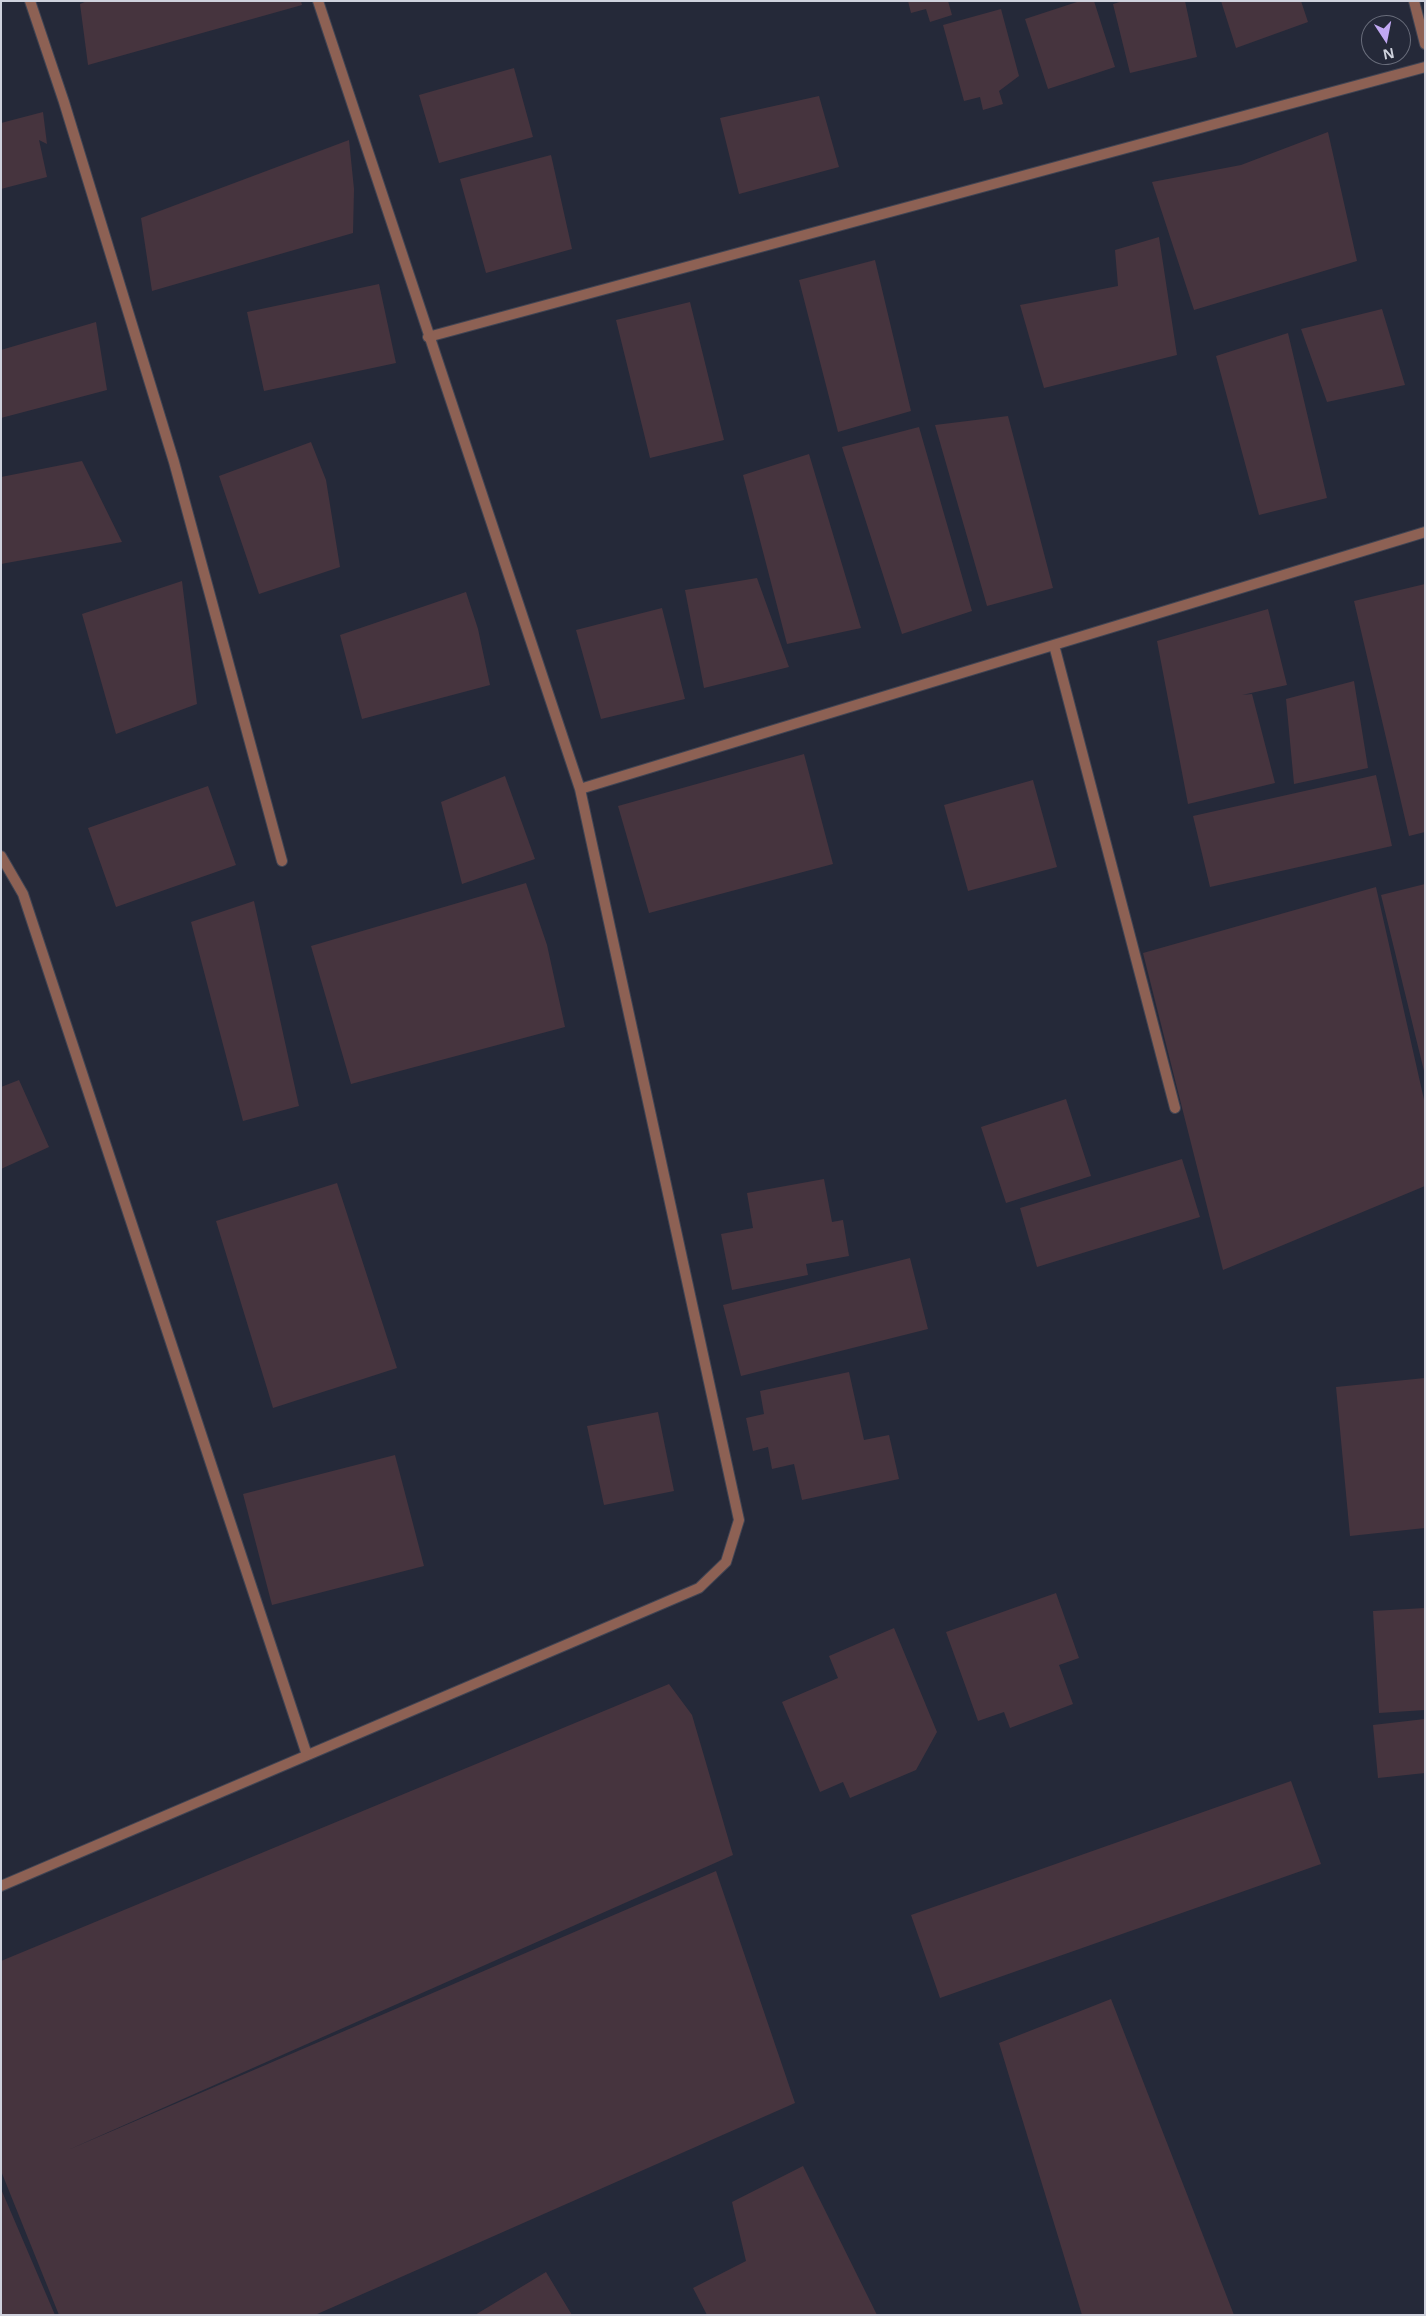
<!DOCTYPE html>
<style>
body{margin:0}
#map{position:relative;width:1426px;height:2316px;overflow:hidden;background:#252939;font-family:"Open Sans",sans-serif}
canvas{display:block}
.frame{position:absolute;inset:0;border:2px solid #cfd2dd;pointer-events:none}
.north{position:absolute;left:1361px;top:15px;width:50px;height:50px;box-sizing:border-box;background:#252939;border:1px solid #696d7b;border-radius:50%;rotate:169deg;font-size:14px;font-weight:700;line-height:20px;text-align:center;color:#cfd2dd}
.north::after{content:'';display:block;margin:auto;width:18px;height:22px;background:#c1a8f3;clip-path:polygon(50% 0,100% 100%,50% 72%,0 100%)}
</style>
<div id="map">
<canvas width="1426" height="2316"></canvas>
<div class="frame"></div>
<div class="north">N</div>
</div>
<script>
const c = document.querySelector('canvas').getContext('2d');
c.lineJoin = 'round';
function paint(path, color) {
  c.fillStyle = color;
  c.fill(path, 'evenodd');
}
function trace(path, color, width, dash) {
  c.strokeStyle = color;
  c.lineWidth = width;
  c.lineCap = dash ? 'butt' : 'round';
  c.setLineDash(dash || []);
  c.stroke(path);
}
const building = new Path2D(`
 M87,1H301L302,5L88,65L80,4Z
 M908,1H948L952,15L930,22L926,9L911,13Z
 M1080,1H1094L1115,67L1048,89L1025,19Z
 M1123,1H1185L1197,57L1130,73L1113,4Z
 M1221,1H1301L1308,22L1236,48Z
 M1001,9L1019,76L999,91L1003,104L983,110L980,97L964,101L943,25Z
 M514,68L533,137L439,163L419,95Z
 M819,96L839,167L739,194L720,118Z
 M43,112L47,144L39,140L47,177L1,189V123Z
 M1328,132L1357,261L1194,310L1152,182L1241,165Z
 M349,140L354,189L353,233L152,291L141,218Z
 M551,155L572,249L486,273L460,179Z
 M1159,237L1177,355L1044,388L1020,305L1118,286L1115,250Z
 M875,260L911,411L838,432L799,280Z
 M379,284L396,363L264,391L247,312Z
 M690,302L724,440L650,458L616,320Z
 M1382,309L1405,385L1327,402L1301,329Z
 M96,322L107,390L1,418V350Z
 M1288,333L1327,498L1259,515L1216,356Z
 M1008,416L1053,588L987,606L935,425Z
 M919,427L972,611L902,634L842,447Z
 M311,442L326,480L340,567L259,594L219,476Z
 M809,454L861,628L787,644L743,475Z
 M82,461L122,542L1,564V477Z
 M757,578L789,667L704,688L685,590Z
 M182,581L197,704L116,734L82,614Z
 M1425,584V832L1409,836L1354,601Z
 M466,592L478,629L490,685L362,719L340,635Z
 M662,608L685,699L601,719L576,630Z
 M1268,609L1287,685L1242,695L1252,694L1275,783L1188,804L1157,641Z
 M1354,681L1368,768L1294,784L1286,699Z
 M804,754L833,864L649,913L618,806Z
 M1376,775L1392,846L1210,887L1193,816Z
 M505,776L535,859L462,884L441,802Z
 M1033,780L1057,867L968,891L944,805Z
 M208,786L236,865L116,907L88,828Z
 M526,883L547,945L565,1027L351,1084L311,946Z
 M1425,884V1071H1424L1381,895Z
 M1376,887L1425,1104V1186L1223,1270L1143,953Z
 M254,901L299,1106L243,1121L191,922Z
 M19,1080L49,1147L1,1169V1087Z
 M1066,1099L1091,1176L1006,1203L981,1127Z
 M1182,1159L1200,1217L1037,1267L1020,1208Z
 M824,1179L832,1222L843,1220L849,1256L806,1264L808,1275L732,1290L721,1234L753,1228L747,1193Z
 M337,1183L397,1368L273,1408L216,1221Z
 M910,1258L928,1329L741,1376L723,1305Z
 M849,1372L864,1440L889,1435L899,1479L802,1500L794,1464L772,1469L768,1447L753,1451L746,1418L764,1414L760,1391Z
 M1425,1378V1528L1350,1536L1336,1387Z
 M658,1412L674,1491L604,1505L587,1426Z
 M395,1455L424,1566L272,1605L243,1494Z
 M1056,1593L1079,1658L1059,1665L1073,1704L1010,1728L1004,1712L978,1721L946,1632Z
 M1425,1608V1710L1379,1713L1373,1611Z
 M894,1628L937,1732L916,1770L850,1798L843,1782L820,1792L782,1702L838,1678L829,1656Z
 M669,1684L692,1715L733,1855L68,2150L716,1871L795,2103L315,2315H59L1,2171V1961Z
 M1425,1719V1773L1378,1778L1373,1725Z
 M1291,1781L1321,1864L940,1998L911,1915Z
 M1111,1999L1234,2315H1082L999,2043Z
 M803,2166L877,2315H707L693,2288L746,2261L732,2202Z
 M1,2189L55,2315H1Z
 M546,2272L572,2315H475Z`);
const minor = new Path2D(`
 M30,1L64,102L174,462L282,861
 M1414,1L1425,44
 M428,337L1425,67
 M1054,645L1175,1108
 M580,789L1425,532
 M1,856L23,894L307,1755
 M1,1886L699,1588L726,1562L739,1520L580,789L318,1`);
paint(building, '#46343e');
trace(minor, '#404453', 12);
trace(minor, '#8d6154', 10);
</script>
